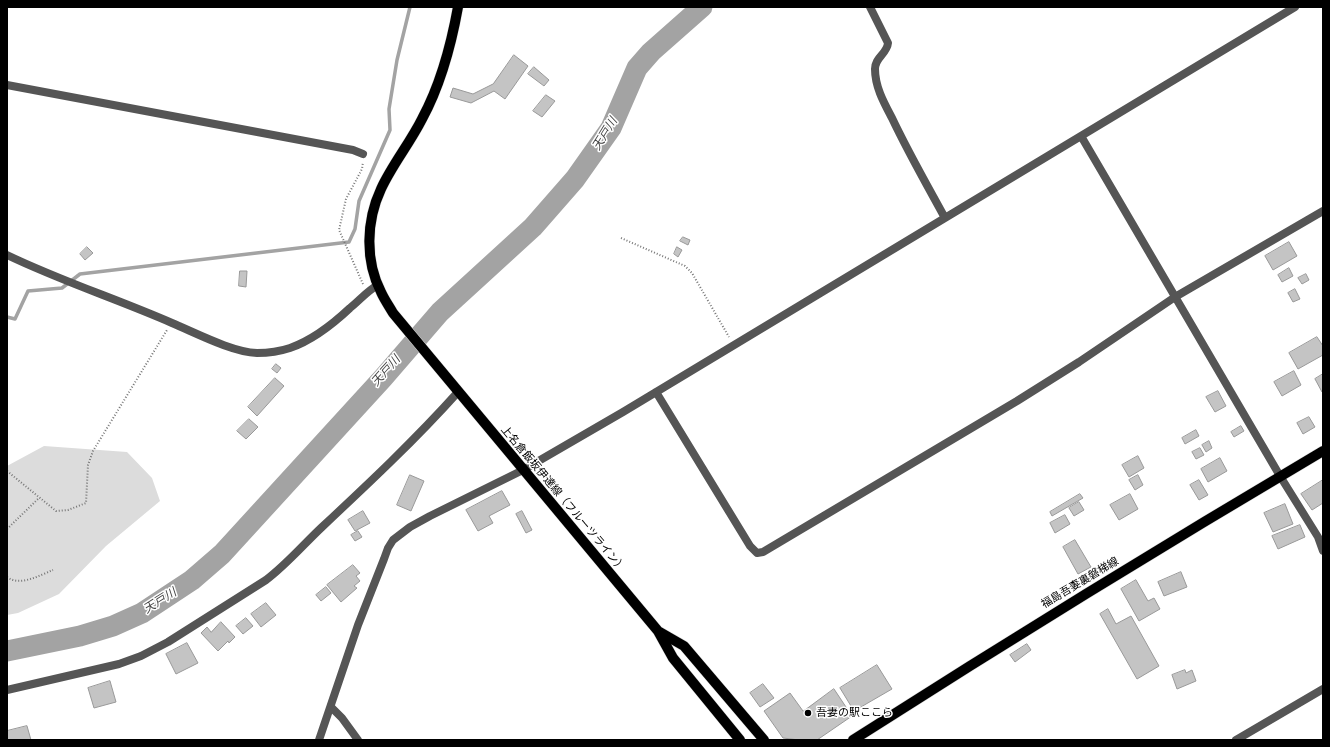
<!DOCTYPE html>
<meta charset="utf-8">
<style>
body{margin:0}
#map{position:relative;width:1330px;height:747px;overflow:hidden;background:#fff;font-family:"PT Sans",sans-serif}
canvas{display:block}
.frame{position:absolute;inset:0;border:8px solid #000;pointer-events:none}
</style>
<div id="map">
<canvas width="1330" height="747"></canvas>
<div class="frame"></div>
</div>
<script>
const c = document.querySelector('canvas').getContext('2d');
c.lineJoin = 'round';
function paint(path, color) {
  c.fillStyle = color;
  c.fill(path, 'evenodd');
}
function trace(path, color, width, dash) {
  c.strokeStyle = color;
  c.lineWidth = width;
  c.lineCap = dash ? 'butt' : 'round';
  c.setLineDash(dash || []);
  c.stroke(path);
}
function drawText(font, color, halo, rows, align = 'center') {
  c.font = font + ' "PT Sans","Noto Sans JP",sans-serif';
  c.lineWidth = 3;
  c.setLineDash([]);
  c.textBaseline = 'middle';
  c.strokeStyle = halo;
  c.fillStyle = color;
  for (const [text, x, y, turn = 0] of rows) {
    c.save();
    c.translate(x, y);
    c.rotate((+turn || 0) * Math.PI / 180);
    c.textAlign = isNaN(turn) ? turn : align;
    if (halo) c.strokeText(text, 0, 0);
    c.fillText(text, 0, 0);
    c.restore();
  }
}
const green = new Path2D(`
 M44,446L127,452L152,478L160,501L106,546L59,594L18,613L7,615V466Z`);
const stream = new Path2D(`
 M7,317L15,319L28,291L62,288L80,274L349,242L355,229L359,201L390,130L389,109L397,60L410,7`);
const river = new Path2D(`
 M7,651L80,636L113,626L142,613L192,580L222,554L383,378L440,312L533,227L575,179L611,128L637,68L651,52L702,7`);
const building = new Path2D(`
 M514,55L528,66L505,99L494,91L471,103L450,97L453,88L473,94L493,84Z
 M534,67L549,80L544,86L528,74Z
 M546,95L555,101L542,117L533,111Z
 M683,237L690,240L688,245L680,241Z
 M1289,242L1297,256L1273,270L1265,256Z
 M87,247L93,253L85,260L80,254Z
 M677,247L682,250L678,257L674,254Z
 M1289,268L1293,276L1282,282L1278,275Z
 M240,271H247L246,287L239,286Z
 M1306,274L1309,280L1302,284L1298,278Z
 M1295,289L1300,299L1293,302L1288,293Z
 M1317,337L1323,346V355L1298,369L1289,353Z
 M276,364L281,368L277,373L272,369Z
 M1294,371L1301,385L1282,396L1274,382Z
 M1323,374V391L1322,392L1315,379Z
 M275,378L284,386L257,416L248,407Z
 M1218,391L1226,406L1215,412L1206,397Z
 M1309,417L1315,427L1303,434L1297,423Z
 M249,419L258,427L246,439L237,431Z
 M1241,426L1244,431L1234,437L1231,432Z
 M1196,430L1199,436L1185,444L1182,438Z
 M1209,441L1212,448L1206,452L1202,445Z
 M1200,448L1204,455L1196,459L1192,452Z
 M1138,456L1144,468L1129,477L1122,465Z
 M1220,458L1227,471L1208,482L1201,469Z
 M410,475L424,481L411,511L397,505Z
 M1138,475L1143,485L1135,490L1129,480Z
 M1199,480L1208,495L1199,500L1190,485Z
 M1323,480V503L1312,510L1301,494Z
 M502,491L510,505L489,516L493,523L478,531L466,510Z
 M1080,494L1083,498L1052,516L1050,512Z
 M1130,494L1138,509L1119,520L1110,505Z
 M1079,502L1084,510L1074,516L1069,508Z
 M1285,504L1293,524L1273,532L1264,513Z
 M363,511L370,523L355,531L348,520Z
 M522,511L532,530L526,533L516,514Z
 M1065,515L1070,524L1055,533L1050,523Z
 M1300,525L1305,537L1278,549L1272,536Z
 M358,531L362,537L355,541L351,535Z
 M1075,540L1091,567L1078,574L1063,547Z
 M353,565L360,573L356,576L360,581L354,586L357,588L341,602L327,585Z
 M1181,572L1187,587L1164,596L1158,582Z
 M1136,580L1148,601L1154,598L1160,609L1139,621L1121,589Z
 M326,587L331,593L321,601L316,595Z
 M266,603L276,615L261,627L251,614Z
 M1108,609L1116,624L1131,616L1159,666L1137,679L1100,614Z
 M246,618L253,626L243,634L236,626Z
 M221,622L235,637L229,643L228,641L218,651L201,633L207,627L211,632Z
 M187,643L198,663L176,674L166,654Z
 M1027,644L1031,650L1015,662L1010,655Z
 M877,665L892,689L854,711L840,688Z
 M1185,670L1186,673L1192,670L1196,681L1177,689L1172,675Z
 M110,681L116,702L94,708L88,688Z
 M763,684L774,698L760,707L750,693Z
 M834,689L852,716L817,740H799L783,738L764,711L790,693L803,711Z
 M27,726L31,740H7V731Z`);
const path = new Path2D(`
 M621,238L685,266L692,273L729,337
 M363,284L339,230L346,199L362,169L363,162
 M7,471L56,511L68,510L86,503L88,465L93,451L167,330
 M7,529L39,498
 M7,577C20,587 40,575 53,570`);
const minor = new Path2D(`
 M870,7L888,43C887,54 875,57 875,69C875,87 884,103 892,118C908,152 927,185 945,218
 M7,85L353,150L363,154
 M1081,136L1280,476L1318,537L1323,551
 M7,255C61,281 117,299 172,323C196,333 232,352 257,353C267,353 281,351 290,348C313,340 333,324 350,308C360,300 367,291 378,285
 M656,392L750,546L757,553L763,552L1017,401L1079,362L1175,297L1323,211
 M7,690L119,664L141,656L168,642L266,580C286,565 303,545 321,528C368,484 415,440 458,392
 M331,707L342,718L358,740
 M319,740L358,625L384,559L388,548L393,540L410,527L430,516L523,470L623,412L1295,7
 M1236,740L1323,689`);
const primary = new Path2D(`
 M458,7C451,46 441,84 422,119C410,143 392,165 381,189C366,221 365,261 381,292C384,299 389,306 393,313L658,631L673,658L740,740
 M658,631L684,646L764,740
 M853,740C1008,641 1164,545 1323,451`);
const markers = [
 [808,713,4,"#000"]
];
const streetNames = [
 ["上名倉飯坂伊達線（フルーツライン）",563,499,50],
 ["福島吾妻裏磐梯線",1080,583,-31]
];
const poiNames = [
 ["吾妻の駅ここら",816,713]
];
const waterNames = [
 ["天戸川",605,134,-58],
 ["天戸川",386,371,-48],
 ["天戸川",160,601,-32]
];
paint(green, '#dcdcdc');
trace(stream, '#a3a3a3', 3.5);
trace(river, '#a3a3a3', 21);
paint(building, '#c4c4c4');
trace(building, '#999', 1);
trace(primary, '#dbdbdb', 11);
trace(path, '#777', 2, [1, 2]);
trace(minor, '#555', 8);
trace(primary, '#000', 10);
for (const [x, y, r, color] of markers) {
  const dot = new Path2D();
  dot.arc(x, y, r, 0, 2 * Math.PI);
  c.fillStyle = color;
  c.fill(dot);
  trace(dot, '#fff', 1.5);
}
drawText('11px', '#000', '#fff', streetNames);
drawText('11px', '#000', '#fff', poiNames, 'left');
drawText('italic 12px', '#444', '#fff', waterNames);
</script>
